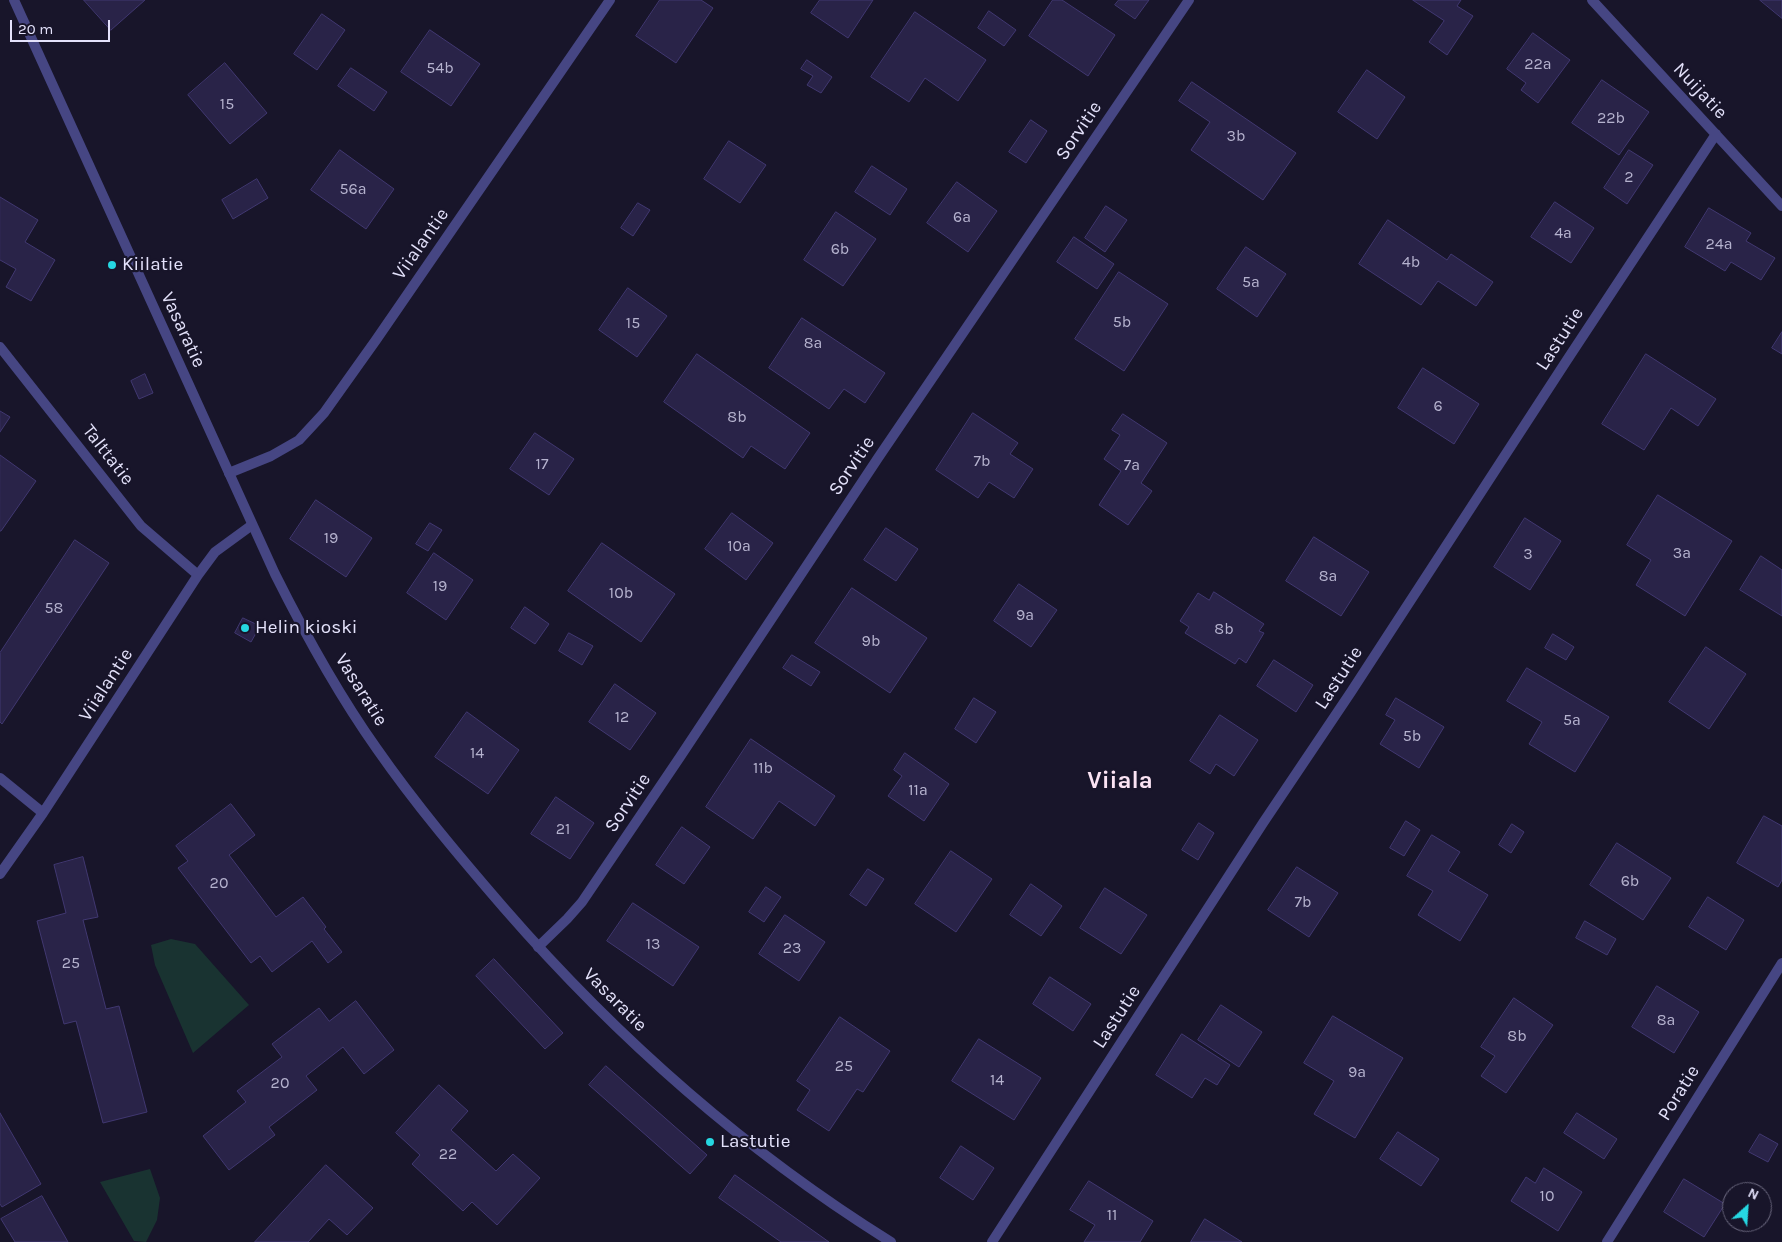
<!DOCTYPE html>
<style>
body{margin:0}
#map{position:relative;width:1782px;height:1242px;overflow:hidden;background:#18152a;font-family:Karla,sans-serif}
canvas{display:block}
.north{position:absolute;left:1722px;top:1182px;width:50px;height:50px;box-sizing:border-box;background:#18152a;border:1px solid #6a677e;border-radius:50%;rotate:26deg;font-size:14px;font-weight:700;line-height:20px;text-align:center;color:#e4e2fb}
.north::after{content:'';display:block;margin:auto;width:18px;height:22px;background:#26d7e2;clip-path:polygon(50% 0,100% 100%,50% 72%,0 100%)}
.scale{position:absolute;left:10px;top:20px;width:100px;height:22px;box-sizing:border-box;border:2px solid #e4e2fb;border-top:0;padding-left:6px;font-size:15px;line-height:18px;white-space:nowrap;color:#e4e2fb;-webkit-text-stroke:4px #18152a;paint-order:stroke}
</style>
<div id="map">
<canvas width="1782" height="1242"></canvas>
<div class="north">N</div>
<div class="scale">20 m</div>
</div>
<script>
const c = document.querySelector('canvas').getContext('2d');
c.lineJoin = 'round';
function paint(path, color) {
  c.fillStyle = color;
  c.fill(path, 'evenodd');
}
function trace(path, color, width, dash) {
  c.strokeStyle = color;
  c.lineWidth = width;
  c.lineCap = dash ? 'butt' : 'round';
  c.setLineDash(dash || []);
  c.stroke(path);
}
function drawText(font, color, halo, rows, align = 'center') {
  c.font = font + ' Karla,sans-serif';
  c.lineWidth = 4.5;
  c.setLineDash([]);
  c.textBaseline = 'middle';
  c.strokeStyle = halo;
  c.fillStyle = color;
  for (const [text, x, y, turn = 0] of rows) {
    c.save();
    c.translate(x, y);
    c.rotate((+turn || 0) * Math.PI / 180);
    c.textAlign = isNaN(turn) ? turn : align;
    if (halo) c.strokeText(text, 0, 0);
    c.fillText(text, 0, 0);
    c.restore();
  }
}
const green = new Path2D(`
 M171,939L195,944L249,1005L193,1053L155,965L151,945Z
 M150,1169L160,1198L157,1220L146,1242L134,1241L100,1182Z`);
const building = new Path2D(`
 M84,0H145L111,30Z
 M660,0H701L713,8L676,63L636,36Z
 M820,0H873L848,38L811,13Z
 M1053,0H1062L1115,35L1088,76L1029,36Z
 M1119,0H1149L1135,19L1115,5Z
 M1413,0H1461L1457,6L1473,16L1447,55L1429,42L1444,21Z
 M1760,0H1782V18Z
 M989,11L1016,30L1004,46L978,28Z
 M915,12L986,60L958,101L925,78L909,102L871,77Z
 M322,14L345,30L317,70L294,54Z
 M430,30L480,64L451,106L401,72Z
 M1533,33L1570,60L1538,103L1521,90L1526,83L1507,69Z
 M807,60L832,77L821,93L807,85L813,76L801,69Z
 M225,63L267,113L230,144L188,95Z
 M351,68L387,92L374,111L338,86Z
 M1367,70L1405,97L1377,139L1338,112Z
 M1602,80L1649,112L1619,155L1572,123Z
 M1192,82L1296,153L1263,200L1191,150L1210,122L1179,101Z
 M1031,120L1047,131L1026,163L1009,152Z
 M729,141L766,165L740,203L704,179Z
 M340,150L394,189L366,229L311,190Z
 M1629,150L1653,165L1627,204L1604,188Z
 M872,166L907,189L890,215L855,192Z
 M257,179L268,198L233,219L222,200Z
 M957,182L997,211L968,252L927,223Z
 M0,197L38,220L25,242L55,260L31,301L6,287L16,269L0,260Z
 M1555,202L1594,228L1571,263L1531,237Z
 M638,203L650,210L633,236L621,228Z
 M1106,206L1127,220L1105,252L1085,238Z
 M1709,208L1751,233L1746,241L1775,258L1761,280L1731,262L1725,271L1685,247Z
 M836,212L876,239L843,286L804,260Z
 M1388,220L1447,260L1451,254L1493,282L1476,306L1438,281L1421,305L1359,264Z
 M1074,237L1114,264L1097,289L1057,262Z
 M1246,247L1286,274L1257,317L1217,289Z
 M1119,272L1168,304L1124,371L1075,339Z
 M628,288L667,316L637,357L599,330Z
 M802,318L885,373L865,403L844,389L829,409L769,368Z
 M1782,332V354L1772,348Z
 M697,354L810,433L785,469L751,446L743,458L664,402Z
 M1646,354L1716,399L1698,426L1671,408L1644,450L1602,424Z
 M1423,368L1479,404L1454,444L1398,408Z
 M145,374L153,393L139,399L131,381Z
 M0,411L10,417L0,432Z
 M973,413L1018,443L1010,454L1033,469L1014,498L989,482L978,498L936,470Z
 M1123,414L1167,443L1141,483L1152,491L1128,525L1099,505L1121,471L1104,459L1120,435L1112,430Z
 M535,433L574,459L549,495L510,469Z
 M0,455L36,481L1,531H0Z
 M1658,495L1732,541L1685,616L1636,585L1651,560L1627,545Z
 M316,500L372,538L346,577L290,539Z
 M732,513L773,543L746,580L705,549Z
 M1525,518L1561,541L1530,590L1494,567Z
 M430,523L442,530L428,551L416,544Z
 M886,528L918,549L896,581L864,560Z
 M1314,537L1369,572L1341,616L1286,581Z
 M75,540L109,563L2,724L0,722V653Z
 M602,543L675,594L641,642L568,591Z
 M434,553L473,580L446,620L407,593Z
 M1761,556L1782,570V616L1740,590Z
 M1019,584L1057,610L1031,647L994,621Z
 M852,588L927,638L890,693L815,643Z
 M1214,592L1264,624L1259,631L1264,633L1246,663L1239,658L1235,664L1185,633L1189,627L1180,621L1198,593L1209,600Z
 M525,607L549,624L535,644L511,628Z
 M243,618L260,626L251,642L235,633Z
 M569,633L593,646L582,665L559,651Z
 M1553,634L1574,647L1566,660L1545,648Z
 M1706,647L1746,674L1709,729L1669,702Z
 M792,655L820,672L811,686L783,668Z
 M1274,660L1313,685L1296,712L1257,686Z
 M1527,668L1609,717L1575,772L1529,744L1542,722L1507,701Z
 M615,684L656,713L630,750L589,722Z
 M974,698L996,712L976,743L955,729Z
 M1396,698L1444,727L1419,768L1380,744L1395,720L1386,715Z
 M467,712L519,750L488,794L435,757Z
 M1220,715L1258,740L1234,776L1216,764L1210,774L1190,761Z
 M751,739L835,796L815,826L779,801L753,839L706,807Z
 M905,753L949,784L924,821L888,796L902,776L894,770Z
 M556,797L594,823L570,859L531,834Z
 M231,804L255,835L229,855L276,917L303,897L326,927L324,929L342,952L328,963L312,941L272,972L260,956L251,963L178,868L188,861L176,846Z
 M1764,816L1782,826V880L1778,887L1737,863Z
 M1406,821L1420,830L1404,856L1390,848Z
 M1199,823L1214,833L1198,860L1182,850Z
 M1512,824L1524,832L1511,853L1499,845Z
 M682,827L710,847L684,884L656,865Z
 M1432,835L1460,852L1448,871L1488,895L1460,941L1418,915L1433,891L1407,876Z
 M1617,843L1671,878L1643,920L1590,885Z
 M951,851L992,879L956,932L915,904Z
 M83,857L98,917L83,920L106,1009L119,1006L147,1112L103,1123L76,1021L64,1024L37,921L66,913L54,865Z
 M1297,867L1338,893L1309,937L1268,910Z
 M868,869L884,879L866,906L850,895Z
 M1031,884L1062,906L1041,936L1010,915Z
 M766,887L781,897L764,922L749,912Z
 M1105,888L1147,915L1121,954L1080,928Z
 M1708,897L1744,920L1726,950L1689,927Z
 M633,903L699,947L673,986L607,941Z
 M785,915L825,942L799,981L759,954Z
 M1585,921L1616,939L1607,955L1576,938Z
 M494,959L563,1033L545,1049L476,976Z
 M1050,977L1091,1004L1073,1031L1033,1004Z
 M1657,986L1699,1012L1674,1053L1632,1027Z
 M1514,998L1553,1025L1506,1093L1481,1076L1495,1056L1481,1047Z
 M356,1001L394,1050L364,1074L343,1047L306,1076L317,1090L269,1127L275,1135L229,1170L203,1136L246,1102L237,1091L282,1057L272,1044L319,1008L329,1021Z
 M1221,1005L1262,1032L1239,1067L1198,1040Z
 M1333,1016L1403,1058L1355,1138L1314,1114L1334,1081L1304,1063Z
 M840,1017L890,1051L863,1092L857,1089L829,1131L797,1110L810,1090L797,1081Z
 M1182,1034L1230,1065L1217,1085L1205,1078L1192,1098L1156,1075Z
 M979,1039L1041,1078L1014,1120L952,1081Z
 M606,1066L707,1155L690,1174L589,1085Z
 M439,1085L468,1111L451,1130L496,1171L513,1154L540,1178L497,1225L472,1202L463,1211L412,1164L420,1155L396,1133Z
 M0,1113L41,1184L2,1207L0,1204Z
 M1577,1113L1617,1139L1604,1159L1564,1133Z
 M1398,1132L1439,1159L1421,1186L1380,1159Z
 M1760,1134L1778,1144L1768,1162L1749,1152Z
 M961,1146L994,1168L973,1200L940,1178Z
 M326,1165L373,1208L347,1235L329,1219L308,1242H255Z
 M1544,1168L1582,1192L1558,1231L1511,1201L1526,1177L1535,1183Z
 M735,1175L829,1242H781L719,1198Z
 M1684,1179L1725,1204L1704,1237L1664,1212Z
 M1089,1181L1153,1221L1140,1242H1084L1095,1225L1070,1210Z
 M42,1196L68,1242H15L1,1219Z
 M1205,1219L1242,1242H1191Z`);
const minor = new Path2D(`
 M1592,0L1782,206
 M0,347L141,526L198,575
 M229,473L271,456L299,440L324,413L376,340L610,0
 M0,778L43,813
 M0,874L43,813L198,575L215,552L252,525
 M538,947L567,919L582,902L680,757L878,458L1189,0
 M992,1242L1263,823L1351,692L1567,360L1716,134
 M1607,1242L1782,963`);
const tertiary = new Path2D(`
 M14,0L275,574C305,634 338,694 377,749C416,805 460,857 504,908C617,1038 745,1151 891,1242`);
const markers = [
 [112,265,5,"#26d7e2"],
 [245,628,5,"#26d7e2"],
 [710,1142,5,"#26d7e2"]
];
const numberNames = [
 ["22a",1538,64],
 ["54b",440,68],
 ["15",227,104],
 ["22b",1611,118],
 ["3b",1236,136],
 ["2",1629,177],
 ["56a",353,189],
 ["6a",962,217],
 ["4a",1563,233],
 ["24a",1719,244],
 ["6b",840,249],
 ["4b",1411,262],
 ["5a",1251,282],
 ["5b",1122,322],
 ["15",633,323],
 ["8a",813,343],
 ["6",1438,406],
 ["8b",737,417],
 ["7b",982,461],
 ["17",542,464],
 ["7a",1132,465],
 ["19",331,538],
 ["10a",739,546],
 ["3a",1682,553],
 ["3",1528,554],
 ["8a",1328,576],
 ["19",440,586],
 ["10b",621,593],
 ["58",54,608],
 ["9a",1025,615],
 ["8b",1224,629],
 ["9b",871,641],
 ["12",622,717],
 ["5a",1572,720],
 ["5b",1412,736],
 ["14",477,753],
 ["11b",763,768],
 ["11a",918,790],
 ["21",563,829],
 ["6b",1630,881],
 ["20",219,883],
 ["7b",1303,902],
 ["13",653,944],
 ["23",792,948],
 ["25",71,963],
 ["8a",1666,1020],
 ["8b",1517,1036],
 ["25",844,1066],
 ["9a",1357,1072],
 ["14",997,1080],
 ["20",280,1083],
 ["22",448,1154],
 ["10",1547,1196],
 ["11",1112,1215]
];
const streetNames = [
 ["Nuijatie",1700,91,47],
 ["Sorvitie",1079,131,-56],
 ["Viialantie",421,244,-55],
 ["Vasaratie",183,330,65],
 ["Lastutie",1560,339,-57],
 ["Talttatie",108,455,52],
 ["Sorvitie",852,466,-56],
 ["Lastutie",1339,678,-57],
 ["Viialantie",106,685,-57],
 ["Vasaratie",361,690,58],
 ["Sorvitie",628,803,-56],
 ["Vasaratie",615,1000,45],
 ["Lastutie",1117,1017,-57],
 ["Poratie",1679,1093,-58]
];
const poiNames = [
 ["Kiilatie",122,265],
 ["Helin kioski",255,628],
 ["Lastutie",720,1142]
];
const districtNames = [
 ["Viiala",1120,781]
];
paint(green, '#193331');
paint(building, '#292348');
trace(building, '#413871', 1);
trace(minor, '#464683', 10);
trace(tertiary, '#464683', 10);
for (const [x, y, r, color] of markers) {
  const dot = new Path2D();
  dot.arc(x, y, r, 0, 2 * Math.PI);
  c.fillStyle = color;
  c.fill(dot);
  trace(dot, '#18152a', 2);
}
drawText('16px', '#b5b2ce', null, numberNames);
drawText('19px', '#e4e2fb', '#18152a', streetNames);
drawText('19px', '#e4e2fb', '#18152a', poiNames, 'left');
drawText('bold 24px', '#fbe3f4', '#18152a', districtNames);
</script>
